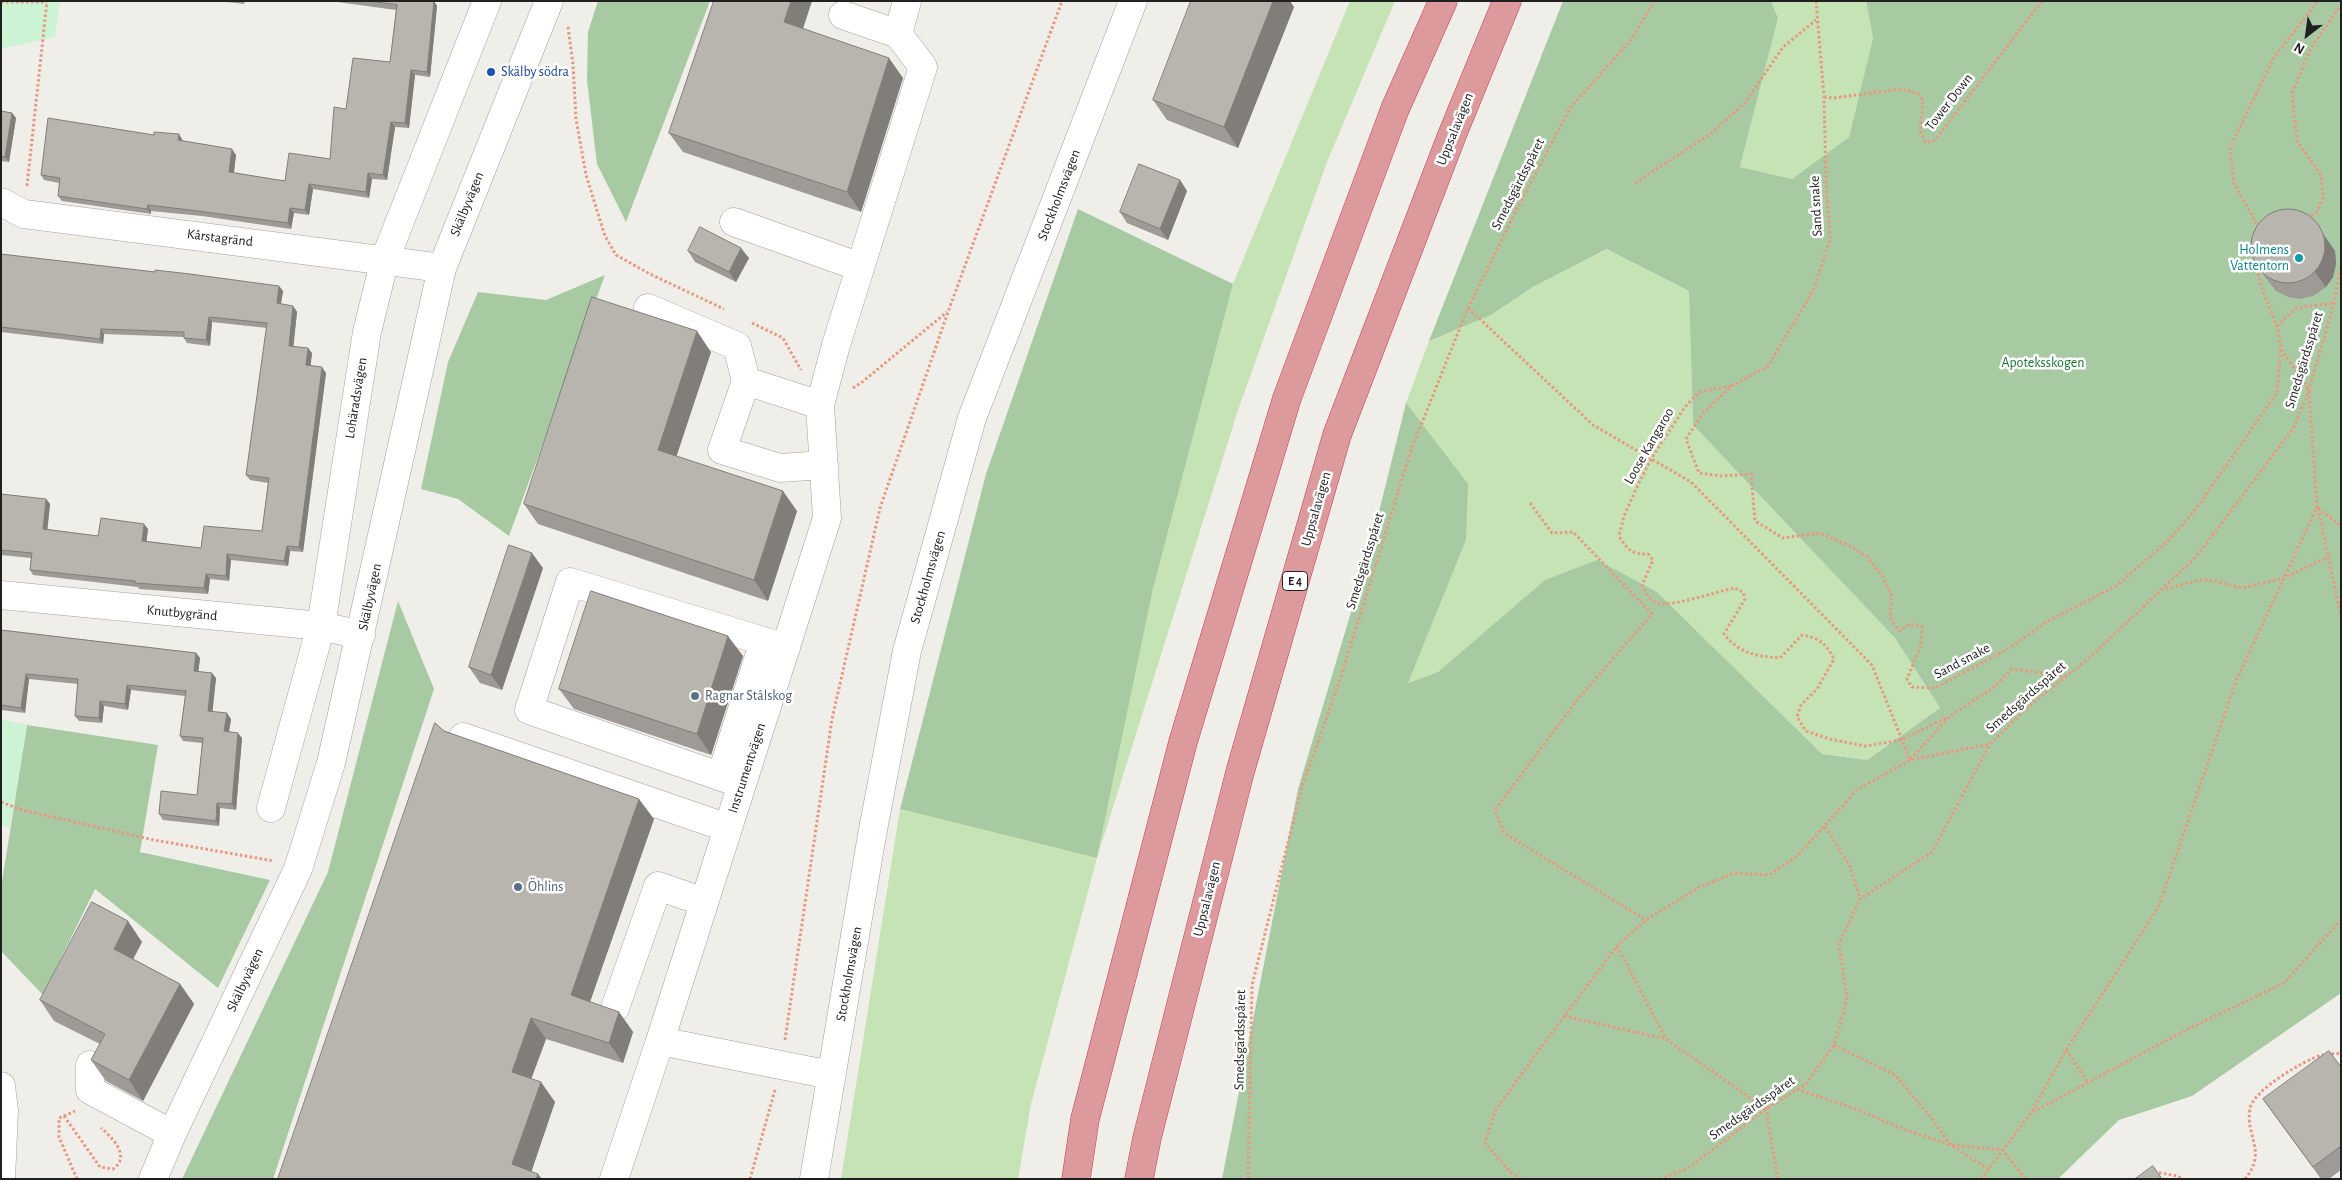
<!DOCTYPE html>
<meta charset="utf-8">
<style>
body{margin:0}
#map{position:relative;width:2342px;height:1180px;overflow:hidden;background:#efeee8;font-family:"Alegreya Sans",sans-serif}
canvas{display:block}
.frame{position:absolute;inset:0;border:2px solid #202020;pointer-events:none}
.north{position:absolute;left:2282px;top:10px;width:50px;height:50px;-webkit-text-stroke:4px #fff;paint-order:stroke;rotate:210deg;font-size:14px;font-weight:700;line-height:20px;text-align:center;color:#202020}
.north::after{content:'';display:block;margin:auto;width:18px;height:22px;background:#202020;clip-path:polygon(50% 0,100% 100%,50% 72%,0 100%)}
</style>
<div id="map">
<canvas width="2342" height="1180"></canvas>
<div class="frame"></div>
<div class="north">N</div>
</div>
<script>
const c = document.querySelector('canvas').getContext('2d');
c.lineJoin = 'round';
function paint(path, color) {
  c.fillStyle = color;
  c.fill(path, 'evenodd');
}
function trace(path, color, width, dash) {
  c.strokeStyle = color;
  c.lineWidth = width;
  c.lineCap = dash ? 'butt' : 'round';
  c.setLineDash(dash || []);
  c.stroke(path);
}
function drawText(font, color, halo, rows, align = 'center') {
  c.font = font + ' "Alegreya Sans",sans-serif';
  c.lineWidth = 5;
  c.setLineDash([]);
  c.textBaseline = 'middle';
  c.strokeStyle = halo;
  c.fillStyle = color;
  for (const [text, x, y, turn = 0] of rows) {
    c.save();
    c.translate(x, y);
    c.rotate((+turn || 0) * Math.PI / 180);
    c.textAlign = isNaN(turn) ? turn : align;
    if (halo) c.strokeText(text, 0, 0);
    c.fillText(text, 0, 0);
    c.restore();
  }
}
const grass = new Path2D(`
 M1350,1H1395L1327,162L1239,407L1097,858L1031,1104L1018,1179H841L900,809L1097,858L1153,589L1233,284Z
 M1771,1H1866L1873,38L1849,137L1792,179L1740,167L1778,18Z
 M1608,249L1689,291L1693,425L1895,638L1940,708L1867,760L1822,754L1657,592L1545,581L1438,672L1407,684L1466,540L1406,403L1429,341L1491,315L1533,287Z`);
const forest = new Path2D(`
 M598,1H710L626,222L597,164L587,80L588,32Z
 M1563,1H1771L1778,18L1740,167L1792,179L1849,137L1873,38L1866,1H2341V993L2192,1096L2119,1120L2058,1179H1222L1298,789L1369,552L1406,403L1468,484L1466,540L1408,683L1438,672L1545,580L1597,560L1657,592L1822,754L1867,760L1940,708L1895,638L1693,425L1689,291L1607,249L1533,287L1491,315L1429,341Z
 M1078,209L1233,284L1153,589L1097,858L900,809L986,474Z
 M605,275L509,536L458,499L421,489L448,362L478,292L546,300Z
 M398,601L434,689L273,1179H182L328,872Z
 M27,725L158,745L140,852L270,880L218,988L95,889L43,995L1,951V888Z`);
const park = new Path2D(`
 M1,1H60L55,37L1,49Z
 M1,719L27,725L10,827L1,825Z`);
const path = new Path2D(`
 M1816,1L1824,97L1826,181L1830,240L1813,291L1768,366L1732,386L1704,412L1686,439L1699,473L1721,476L1751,474L1755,521L1783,538L1820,533L1852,547L1867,557L1882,576L1892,596L1890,617L1899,631L1910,624L1922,627L1921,645L1907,679L1912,687L1935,688L2004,651L2050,620L2116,586L2169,540L2195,510L2277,393L2281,349
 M1,2H47
 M568,27L573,64L576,119L586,175L605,236L616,255L650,274L724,309
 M1824,97L1834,98L1901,89L1918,93L1923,101L1920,131L1926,143L1935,140L2042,1
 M1635,183L1709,135L1745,103L1783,47L1816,20
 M27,186L47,1
 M2307,218L2316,213L2323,198L2321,175L2297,141L2292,93L2311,48L2341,5
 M2259,228L2234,183L2230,148L2273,59L2318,1
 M1468,308L1593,425L1691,482L1872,665L1910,760L1950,716L1993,688L2012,669L2066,676
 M752,323L783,338L801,370
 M2277,326L2296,308L2334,303
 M1731,386L1699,392L1685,407L1651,459L1638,485L1624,516L1619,536C1627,549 1632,555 1648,554L1653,560L1642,585C1646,593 1649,599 1657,603C1669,608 1719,591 1735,588L1743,592L1745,599L1724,634C1740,654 1756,656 1780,658L1802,635C1819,638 1826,643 1834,659L1817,689L1801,705L1797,717L1806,731L1830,739L1865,746L1901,740L1948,717
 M853,388L861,383L947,312
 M1530,503L1552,533L1573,532L1652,614L1578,699L1495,810L1504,833L1646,920
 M2318,508L2341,617
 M2318,508L2341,526
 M2161,590L2205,579L2242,588L2284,578L2328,557
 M1,802L22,810L154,840L274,861
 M1825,827L1849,864L1860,899
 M1617,946L1666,1039
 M1564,1016L1666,1039L1766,1109L1778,1179
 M785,1040L832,719L880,508L948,312L1062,1
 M1834,1045L1895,1075L1930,1116L1951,1145L1988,1169
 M2066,1050L2088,1083
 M1797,1089L1856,1109L1898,1127L1951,1145L2003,1150L2025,1179
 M2033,1112L2186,1030L2284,983L2341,920
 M64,1116L75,1111
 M2154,1172L2178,1176L2182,1179
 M77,1179L59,1137V1118L64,1116L100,1167L113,1169C131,1157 113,1138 101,1128
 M750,1179L775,1090
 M1248,1179L1252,985L1302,787L1340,680L1411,450L1468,308L1516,211L1570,108L1631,40L1654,1
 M1521,1179L1510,1172L1485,1143L1495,1111L1536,1054L1617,946L1646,920L1698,888L1734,873L1769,875L1797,856L1857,790L1910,760L1990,744
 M1660,1179L1687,1169L1766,1109L1806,1084L1834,1045L1847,999L1839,944L1860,899L1932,852L1990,744L2029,706L2088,659L2197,556L2294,427L2309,390L2334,303L2341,264
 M1981,1179L2031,1113L2066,1050L2158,908L2236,681L2317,507L2309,390L2281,349L2277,326L2262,289L2255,259
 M2245,1179C2268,1151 2245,1137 2250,1109C2252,1091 2304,1060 2322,1055C2327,1054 2335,1054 2341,1053`);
const minor = new Path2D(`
 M843,15L898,34
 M1,202L24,214L442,268
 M734,222L860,267
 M648,308L737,346L746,381
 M820,405L746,381L722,450L780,468L824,465
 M1,595L321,626L361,635
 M463,737L728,828
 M721,776L764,641
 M742,784L529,710L570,582L786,648
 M271,808L321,626L367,332L385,259L487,1
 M615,1008L658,886L704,902
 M90,1065V1090L172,1134
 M831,1075L660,1041L827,518L820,405L836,345L923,67L898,34L907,1
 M1,1086L4,1111L1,1178
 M153,1179L172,1134L298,869L331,763L442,268L549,1
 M614,1179L660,1041
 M814,1179L872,835L907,651L972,418L1133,1`);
const highway = new Path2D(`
 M1076,1179L1085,1119L1183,742L1287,398L1395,109L1443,1
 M1139,1179L1147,1138L1240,772L1337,435L1452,135L1507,1`);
const wall = new Path2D(`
 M218,1H245L244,4Z
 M330,1H434L437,6L430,77L415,75L409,128L395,127L387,180L372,179L369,198L313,189L309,215L294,213L291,229L202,216L151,211V214L62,201L58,196L59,183L44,180L41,175L182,139V141L236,155L234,173L285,181L330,159L346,109L390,62L396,10Z
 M714,1H812L803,29L903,78L861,212L683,152L669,133Z
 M1294,7L1238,148L1167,120L1153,100Z
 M1,111L12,113L16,118L9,162L1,161Z
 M1180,180L1187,191L1168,240L1127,223L1120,212Z
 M2312,218L2335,251L2336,264L2333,277L2326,287L2313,296L2300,299L2288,297L2276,291L2268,281L2257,265Z
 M688,251L749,258L736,282L695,262Z
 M1,254L155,272L279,286L283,291L281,304L293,306L297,312L293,346L312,353L310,366L326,373L303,552L290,551L288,566L231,560L229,581L210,579L208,594L139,589L138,587L33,575L30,570L31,558L1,555V494L46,499L50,504L47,529L98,536L148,529L146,541L201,548L262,531L268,483L250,480L246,475L267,328L212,322L210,346L187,343L184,338V337L104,334L103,344L1,332Z
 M711,352L676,456L797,511L768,601L538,524L524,504Z
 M543,568L502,690L480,683L469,667Z
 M1,630L196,653L200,658L198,671L216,678L212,712L231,719L229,732L242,738L236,810L220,808L219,826L163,820L159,814L197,795L202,743L183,741L180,736L185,696L131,690L128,710L104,706L102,723L79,721L75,716L78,684L29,679L25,713L1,710Z
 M743,656L711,755L574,709L559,689Z
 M444,731L654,819L590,1002L619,1012L633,1032L623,1063L546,1039L531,1079L555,1102L531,1171L278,1179Z
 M142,942L133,959L180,984L194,1004L143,1101L106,1081L91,1060L100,1044L54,1021L40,1000Z
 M2341,1067V1170L2329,1179H2321L2263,1099Z`);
const shadedWall = new Path2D(`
 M434,1L437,6L430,77L427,72Z
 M791,1H812L798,42L784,22Z
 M1273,1H1290L1294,7L1238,148L1224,127Z
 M889,58L903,78L861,212L847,192Z
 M411,70L415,75L409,128L405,123Z
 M12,113L16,118L9,162L5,157Z
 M391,122L395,127L387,180L383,175Z
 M179,134L182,139V145L178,140Z
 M232,149L236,155L233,178L229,172Z
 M368,173L372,179L369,198L366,192Z
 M1180,180L1187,191L1168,240L1160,229Z
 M309,184L313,189L309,215L305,210Z
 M148,205L151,211V214L147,209Z
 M290,208L294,213L291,229L288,223Z
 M2312,218L2335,251L2336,264L2333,277L2326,287L2315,272Z
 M741,248L749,258L736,282L729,272Z
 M279,286L283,291L280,308L277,303Z
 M293,306L297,312L293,351L289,346Z
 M209,317L212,322L210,346L206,340Z
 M101,329L104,334L103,344L100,339Z
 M697,331L711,352L672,470L658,450Z
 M308,348L312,353L310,371L306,365Z
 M322,367L326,373L303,552L299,547Z
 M783,491L797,511L768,601L754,580Z
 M46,499L50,504L47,534L43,529Z
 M144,524L148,529L146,546L142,541Z
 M287,546L290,551L288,566L284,561Z
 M532,553L543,568L502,690L491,675Z
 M227,554L231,560L229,581L226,576Z
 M206,574L210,579L208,594L204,588Z
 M728,636L743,656L711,755L697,734Z
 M196,653L200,658L198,676L194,671Z
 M212,673L216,678L212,717L208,711Z
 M26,674L29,679L25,713L21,708Z
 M127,685L131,690L128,710L125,704Z
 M100,701L104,706L102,723L99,718Z
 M227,713L231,719L228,737L224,731Z
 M238,733L242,738L236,810L232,804Z
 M639,799L654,819L585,1016L571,995Z
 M217,803L220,808L219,826L216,821Z
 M128,921L142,942L128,969L114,949Z
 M180,984L194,1004L143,1101L129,1080Z
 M619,1012L633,1032L623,1063L609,1043Z
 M531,1018L546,1039L526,1093L512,1072Z
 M541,1082L555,1102L529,1179L512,1164Z
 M538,1174L542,1179H536Z`);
const building = new Path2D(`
 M369,1H434L427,72L411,70L405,123L391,122L383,175L368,173L366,192L309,184L305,210L290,208L288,223L198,211L148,205L147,209L58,196L60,178L41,175L48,118L154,135V132L179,134L178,140L232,149L229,172L285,181L289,153L330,159L334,107L346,109L353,58L390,62L397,5Z
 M714,1H791L784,22L889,58L847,192L669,133Z
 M1191,1H1273L1224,127L1153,100Z
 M1,111L12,113L5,157L1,156Z
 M1139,164L1180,180L1160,229L1120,212Z
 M2251 246a37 37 0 1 1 74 0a37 37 0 1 1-74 0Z
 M700,227L741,248L729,272L688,251Z
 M1,254L155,272V270L190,274L279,286L277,303L293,306L289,346L308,348L306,365L322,367L299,547L287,546L284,561L227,554L226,576L206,574L204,588L135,583V581L30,570L32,553L1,550V494L46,499L43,529L98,536L101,518L144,524L142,541L201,548L204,526L262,531L269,478L246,475L267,323L209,317L206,340L184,338V332L101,329L100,339L1,327Z
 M592,297L697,331L658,450L783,491L754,580L524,504Z
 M509,545L532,553L491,675L469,667Z
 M591,591L728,636L697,734L559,689Z
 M1,630L196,653L194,671L212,673L208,711L227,713L224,731L238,733L232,804L217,803L216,821L159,814L161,791L197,795L203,738L180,736L186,691L127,685L125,704L100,701L99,718L75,716L78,679L26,674L21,708L1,705Z
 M435,723L444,731L639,799L571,995L619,1012L609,1043L531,1018L512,1072L541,1082L512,1164L538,1174L536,1179H278Z
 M92,902L128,921L114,949L180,984L129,1080L91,1060L105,1034L40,1000Z
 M2329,1051L2341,1067V1146L2313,1167L2263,1099Z
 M2153,1166L2162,1179H2135Z`);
const markers = [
 [491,72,5,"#1a4fb4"],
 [2299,258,5,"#0f9aa8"],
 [695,696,5,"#5c6f8a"],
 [518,887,5,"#5c6f8a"]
];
const shields = [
 [1295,581,25]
];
const shieldNames = [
 ["E 4",1295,581]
];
const transitNames = [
 ["Skälby södra",501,72]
];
const streetNames = [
 ["Tower Down",1949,102,-52],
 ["Uppsalavägen",1455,129,-68],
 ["Smedsgärdsspåret",1518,184,-63],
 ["Stockholmsvägen",1059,195,-69],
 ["Skälbyvägen",467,204,-68],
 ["Sand snake",1816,206,-93],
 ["Kårstagränd",220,238,7],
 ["Smedsgärdsspåret",2304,360,-73],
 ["Lohäradsvägen",356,398,-81],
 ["Loose Kangaroo",1649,446,-60],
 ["Uppsalavägen",1316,509,-74],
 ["Smedsgärdsspåret",1365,561,-73],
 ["Stockholmsvägen",928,577,-74],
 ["Skälbyvägen",370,597,-78],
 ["Knutbygränd",182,613,5],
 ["Sand snake",1962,661,-28],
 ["Smedsgärdsspåret",2026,697,-41],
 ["Instrumentvägen",747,768,-72],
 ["Uppsalavägen",1207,899,-76],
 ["Stockholmsvägen",849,974,-80],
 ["Skälbyvägen",245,980,-65],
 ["Smedsgärdsspåret",1240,1040,-89],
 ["Smedsgärdsspåret",1752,1108,-35]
];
const cultureNames = [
 ["Holmens",2289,250],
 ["Vattentorn",2289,266]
];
const parkNames = [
 ["Apoteksskogen",2043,363]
];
const serviceNames = [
 ["Ragnar Stålskog",705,696],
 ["Öhlins",528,887]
];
paint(grass, '#c5e3b4');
paint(forest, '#a8caa2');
paint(park, '#cbf3d4');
trace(minor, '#a1a1a1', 29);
trace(highway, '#c63d5a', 29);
trace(path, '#e9987f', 3, [2.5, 2.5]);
trace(minor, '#fff', 28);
trace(highway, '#dd9a9d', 28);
paint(wall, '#9e9b96');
paint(shadedWall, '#817e7a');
paint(building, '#b8b4ae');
trace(building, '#817e7a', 1);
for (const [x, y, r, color] of markers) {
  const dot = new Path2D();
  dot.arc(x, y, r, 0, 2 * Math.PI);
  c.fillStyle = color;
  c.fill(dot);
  trace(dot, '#fff', 2);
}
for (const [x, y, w] of shields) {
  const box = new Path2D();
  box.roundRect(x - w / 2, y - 9.5, w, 19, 4);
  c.fillStyle = '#fff';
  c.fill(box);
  trace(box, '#202020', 1);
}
drawText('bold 12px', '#202020', null, shieldNames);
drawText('14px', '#164399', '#fff', transitNames, 'left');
drawText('14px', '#202020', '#fff', streetNames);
drawText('14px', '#0d838f', '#fff', cultureNames, 'right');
drawText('14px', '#1a732d', '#fff', parkNames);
drawText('14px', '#4e5e75', '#fff', serviceNames, 'left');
</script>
